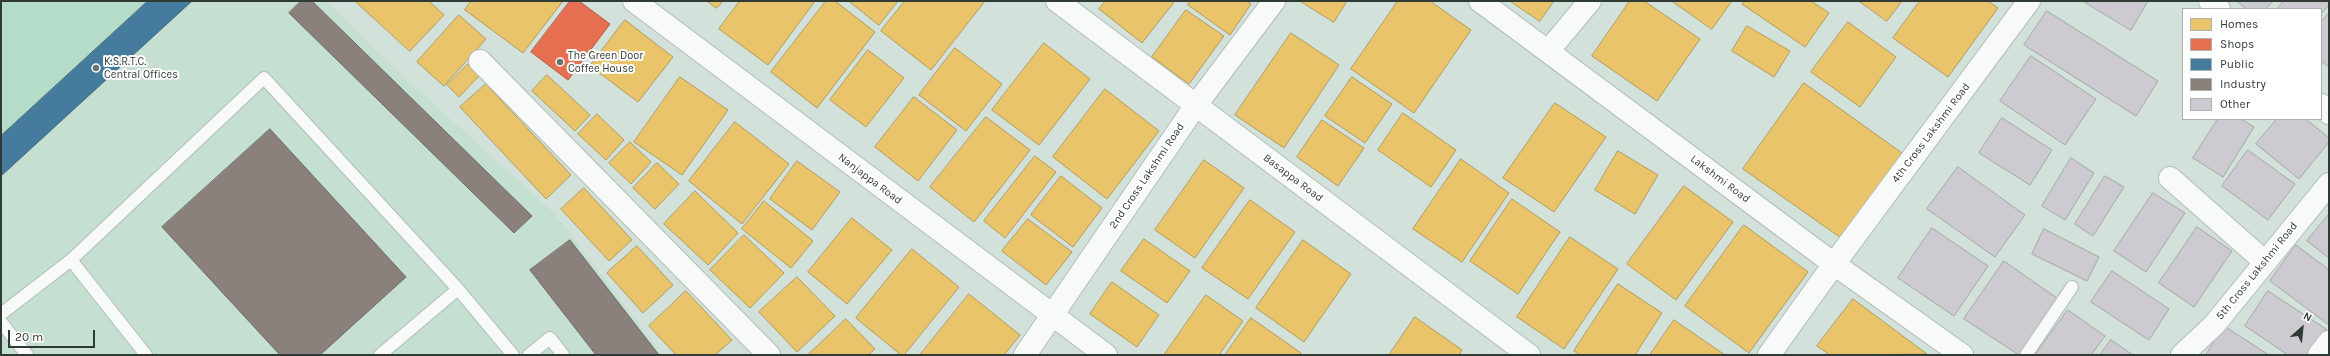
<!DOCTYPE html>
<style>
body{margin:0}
#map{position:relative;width:2330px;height:356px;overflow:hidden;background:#d2e1d9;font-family:Karla,sans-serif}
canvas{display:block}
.frame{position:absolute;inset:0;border:2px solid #313b35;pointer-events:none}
.legend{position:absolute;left:2182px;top:8px;width:140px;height:112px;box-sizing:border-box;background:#fff;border:1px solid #adb1ae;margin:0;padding:5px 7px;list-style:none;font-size:12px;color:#313b35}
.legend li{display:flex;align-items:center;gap:8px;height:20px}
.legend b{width:20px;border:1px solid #adb1ae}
.north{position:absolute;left:2282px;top:308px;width:40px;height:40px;-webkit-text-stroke:3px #fff;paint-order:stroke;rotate:27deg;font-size:11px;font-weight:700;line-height:16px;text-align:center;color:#313b35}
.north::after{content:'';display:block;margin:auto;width:14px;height:18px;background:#313b35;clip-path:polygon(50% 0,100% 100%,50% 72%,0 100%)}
.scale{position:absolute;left:8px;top:330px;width:87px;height:18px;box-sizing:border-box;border:2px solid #313b35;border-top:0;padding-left:5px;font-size:12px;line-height:14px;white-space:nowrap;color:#313b35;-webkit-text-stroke:3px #fff;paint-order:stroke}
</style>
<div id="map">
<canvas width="2330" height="356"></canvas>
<div class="frame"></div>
<ul class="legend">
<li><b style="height:11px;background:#e9c46a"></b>Homes</li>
<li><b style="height:11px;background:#e76f51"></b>Shops</li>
<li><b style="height:11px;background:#457b9d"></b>Public</li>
<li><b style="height:11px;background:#8a817c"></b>Industry</li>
<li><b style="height:11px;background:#cecad2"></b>Other</li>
</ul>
<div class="north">N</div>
<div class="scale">20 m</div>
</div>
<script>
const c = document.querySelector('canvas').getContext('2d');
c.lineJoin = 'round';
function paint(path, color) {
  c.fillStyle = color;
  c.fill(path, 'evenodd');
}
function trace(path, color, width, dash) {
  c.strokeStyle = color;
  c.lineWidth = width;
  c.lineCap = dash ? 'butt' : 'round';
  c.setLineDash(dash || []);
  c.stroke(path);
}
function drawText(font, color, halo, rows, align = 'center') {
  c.font = font + ' Karla,sans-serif';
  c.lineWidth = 4;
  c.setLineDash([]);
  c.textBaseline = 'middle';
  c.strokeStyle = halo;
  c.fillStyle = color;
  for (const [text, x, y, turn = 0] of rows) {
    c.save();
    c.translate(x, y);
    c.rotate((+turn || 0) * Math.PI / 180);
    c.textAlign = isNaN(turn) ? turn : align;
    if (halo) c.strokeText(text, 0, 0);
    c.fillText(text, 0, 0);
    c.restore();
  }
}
const built = new Path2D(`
 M1,1H326L401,74L555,214L662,355H1Z`);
const green = new Path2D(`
 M1,1H148L1,136Z`);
const homes = new Path2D(`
 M355,1H429L444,15L410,51Z
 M471,1H563L523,53L465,10Z
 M707,1H723L717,8Z
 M740,1H815L768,65L719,29Z
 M826,1H835L875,32L817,108L771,72Z
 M849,1H898L879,25Z
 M905,1H985L931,70L881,31Z
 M1106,1H1175L1142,43L1099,9Z
 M1190,1H1247L1251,4L1230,35L1188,5Z
 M1300,1H1347L1334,22Z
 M1398,1H1430L1471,30L1414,113L1351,69Z
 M1510,1H1554L1540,21Z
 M1630,1H1644L1700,39L1657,101L1592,56Z
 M1672,1H1732L1712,29Z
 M1745,1H1811L1829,13L1805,47L1742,4Z
 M1859,1H1902L1887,21Z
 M1920,1H1988L1998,8L1948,77L1893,38Z
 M1186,10L1224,36L1189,84L1152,57Z
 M459,15L486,39L444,86L417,62Z
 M625,20L673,57L638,102L590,66Z
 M1848,22L1896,57L1860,107L1811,72Z
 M1747,26L1790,51L1774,77L1732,51Z
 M1291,33L1339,65L1284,148L1235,115Z
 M1044,43L1090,79L1039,145L992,110Z
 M955,48L1002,84L966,131L919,95Z
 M868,50L904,78L866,127L830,100Z
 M468,64L479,76L459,97L447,85Z
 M547,75L590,115L575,131L532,91Z
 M680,77L728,110L682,175L634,142Z
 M1352,77L1392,104L1365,143L1325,116Z
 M1804,83L1902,153L1841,238L1743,169Z
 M486,84L571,175L546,199L460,107Z
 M1105,89L1159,131L1107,199L1053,157Z
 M914,97L957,130L918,181L875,147Z
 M1555,103L1606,137L1554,212L1503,178Z
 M1403,113L1456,150L1431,187L1378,150Z
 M597,114L624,140L606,160L578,134Z
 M986,117L1030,150L974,222L930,187Z
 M1322,120L1364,148L1338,186L1297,157Z
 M735,122L789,164L742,224L689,181Z
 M630,142L651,162L631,184L609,163Z
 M1618,151L1658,175L1635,214L1595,190Z
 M1035,156L1056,172L1005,238L984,221Z
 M1461,159L1509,193L1462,262L1413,229Z
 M1204,160L1244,188L1195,258L1155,230Z
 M797,161L840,192L812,230L770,199Z
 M657,163L679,184L655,209L633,188Z
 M1061,176L1102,208L1073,247L1031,215Z
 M1684,186L1733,222L1676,300L1627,264Z
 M584,188L632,240L609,261L561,209Z
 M695,191L738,233L708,265L664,224Z
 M1512,199L1560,232L1518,294L1470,261Z
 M1250,200L1295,232L1248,299L1202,268Z
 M764,201L813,241L791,268L742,229Z
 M852,218L892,250L847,304L808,272Z
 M1028,219L1072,252L1046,285L1002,251Z
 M1744,225L1808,272L1749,353L1685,306Z
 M744,235L784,273L750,308L710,270Z
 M1570,237L1618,269L1564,349L1517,317Z
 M1144,239L1190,271L1167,303L1121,271Z
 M1303,240L1351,274L1304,342L1256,308Z
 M637,246L673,285L643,313L607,273Z
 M912,249L959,287L904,355H901L856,318Z
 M797,277L835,316L797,352L759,312Z
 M1112,282L1159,315L1137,347L1090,314Z
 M1618,284L1662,313L1635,355H1580L1574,351Z
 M686,291L732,340L715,355H676L649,326Z
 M969,294L1020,335L1004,355H920Z
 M1206,295L1243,321L1219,355H1164Z
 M1853,299L1927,354L1830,355L1817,346Z
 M1415,317L1462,350L1459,355H1389Z
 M1251,318L1301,353L1300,355H1225Z
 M846,319L875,349L868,355H808Z
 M1674,320L1725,355H1650Z`);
const shops = new Path2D(`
 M570,1H579L610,24L568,80L531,52Z`);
const public = new Path2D(`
 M148,1H192L1,176V136Z`);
const industry = new Path2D(`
 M301,1H312L532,216L514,233L289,13Z
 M270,129L406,277L320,355H280L162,227Z
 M570,240L659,355H596L530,270Z`);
const building = new Path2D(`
 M2083,1H2148L2131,30Z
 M2237,1H2273L2266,9H2247Z
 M2284,1H2329V5L2321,14V9H2277Z
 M2047,11L2158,81L2136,116L2024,45Z
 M2329,13V67L2321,61V22Z
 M2031,56L2096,99L2065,145L2000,101Z
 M2002,118L2052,150L2030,185L1979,153Z
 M2218,119H2241L2254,127L2223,177L2193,158Z
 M2277,119H2306L2329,138V142L2299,179L2256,144Z
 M2248,150L2295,184L2268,220L2222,186Z
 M2071,158L2094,173L2065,220L2042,206Z
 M1958,167L2025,215L1995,257L1927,209Z
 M2105,176L2124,187L2093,236L2075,224Z
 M2153,193L2185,213L2146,272L2114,251Z
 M2329,214V258L2307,241Z
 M2197,227L2232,251L2194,307L2159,283Z
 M1932,228L1988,266L1954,316L1898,278Z
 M2044,229L2099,257L2087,281L2032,254Z
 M2296,245L2329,270V325L2270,281Z
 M2004,261L2057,298L2019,355L1964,319Z
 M2112,271L2169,309L2149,340L2091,302Z
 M2268,291L2326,329L2309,355H2288L2245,326Z
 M2068,310L2105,336L2091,355H2035Z
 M2224,326L2269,355H2206Z
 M2111,340L2133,355H2100Z`);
const service = new Path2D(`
 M71,260L146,355
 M458,289L513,355
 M1,314L71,260L264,78L458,289L380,355
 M1,322L27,355
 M529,355L550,338L563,355
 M2026,355L2072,287`);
const minor = new Path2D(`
 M634,1L1106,355
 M1057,1L1529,355
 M1480,1L1834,264L1962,355
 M2210,1L2219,9
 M1549,50L1590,1
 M480,61L769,355
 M2321,105L2329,113
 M2170,178L2264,261
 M1025,355L1196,105L1274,1
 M1769,355L1834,264L2029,1
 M2182,355L2214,325L2329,184
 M2319,355L2329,342`);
const markers = [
 [560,62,4,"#69756e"],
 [96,68,4,"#69756e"]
];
const poiNames = [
 ["The Green Door",568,56],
 ["Coffee House",568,69],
 ["K.S.R.T.C.",104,62],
 ["Central Offices",104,75]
];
const streetNames = [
 ["4th Cross Lakshmi Road",1931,133,-53],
 ["2nd Cross Lakshmi Road",1147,176,-56],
 ["Basappa Road",1293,178,37],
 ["Nanjappa Road",870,179,37],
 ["Lakshmi Road",1720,179,37],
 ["5th Cross Lakshmi Road",2257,271,-51]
];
paint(built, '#c5dfd1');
paint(green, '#b5dcc8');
paint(homes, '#e9c46a');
trace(homes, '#b29b5a', 1);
paint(shops, '#e76f51');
trace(shops, '#b05f49', 1);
paint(public, '#457b9d');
trace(public, '#3f687e', 1);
paint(industry, '#8a817c');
trace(industry, '#6f6c67', 1);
paint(building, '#cecad2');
trace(building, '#a3a7a6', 1);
trace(service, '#b2beb7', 14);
trace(minor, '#b2beb7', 24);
trace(service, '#f8faf9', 12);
trace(minor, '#f8faf9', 22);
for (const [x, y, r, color] of markers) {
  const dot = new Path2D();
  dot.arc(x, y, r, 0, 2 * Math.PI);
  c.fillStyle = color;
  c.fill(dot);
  trace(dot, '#fff', 1.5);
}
drawText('11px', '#313b35', '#fff', poiNames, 'left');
drawText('11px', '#313b35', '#fff', streetNames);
</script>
